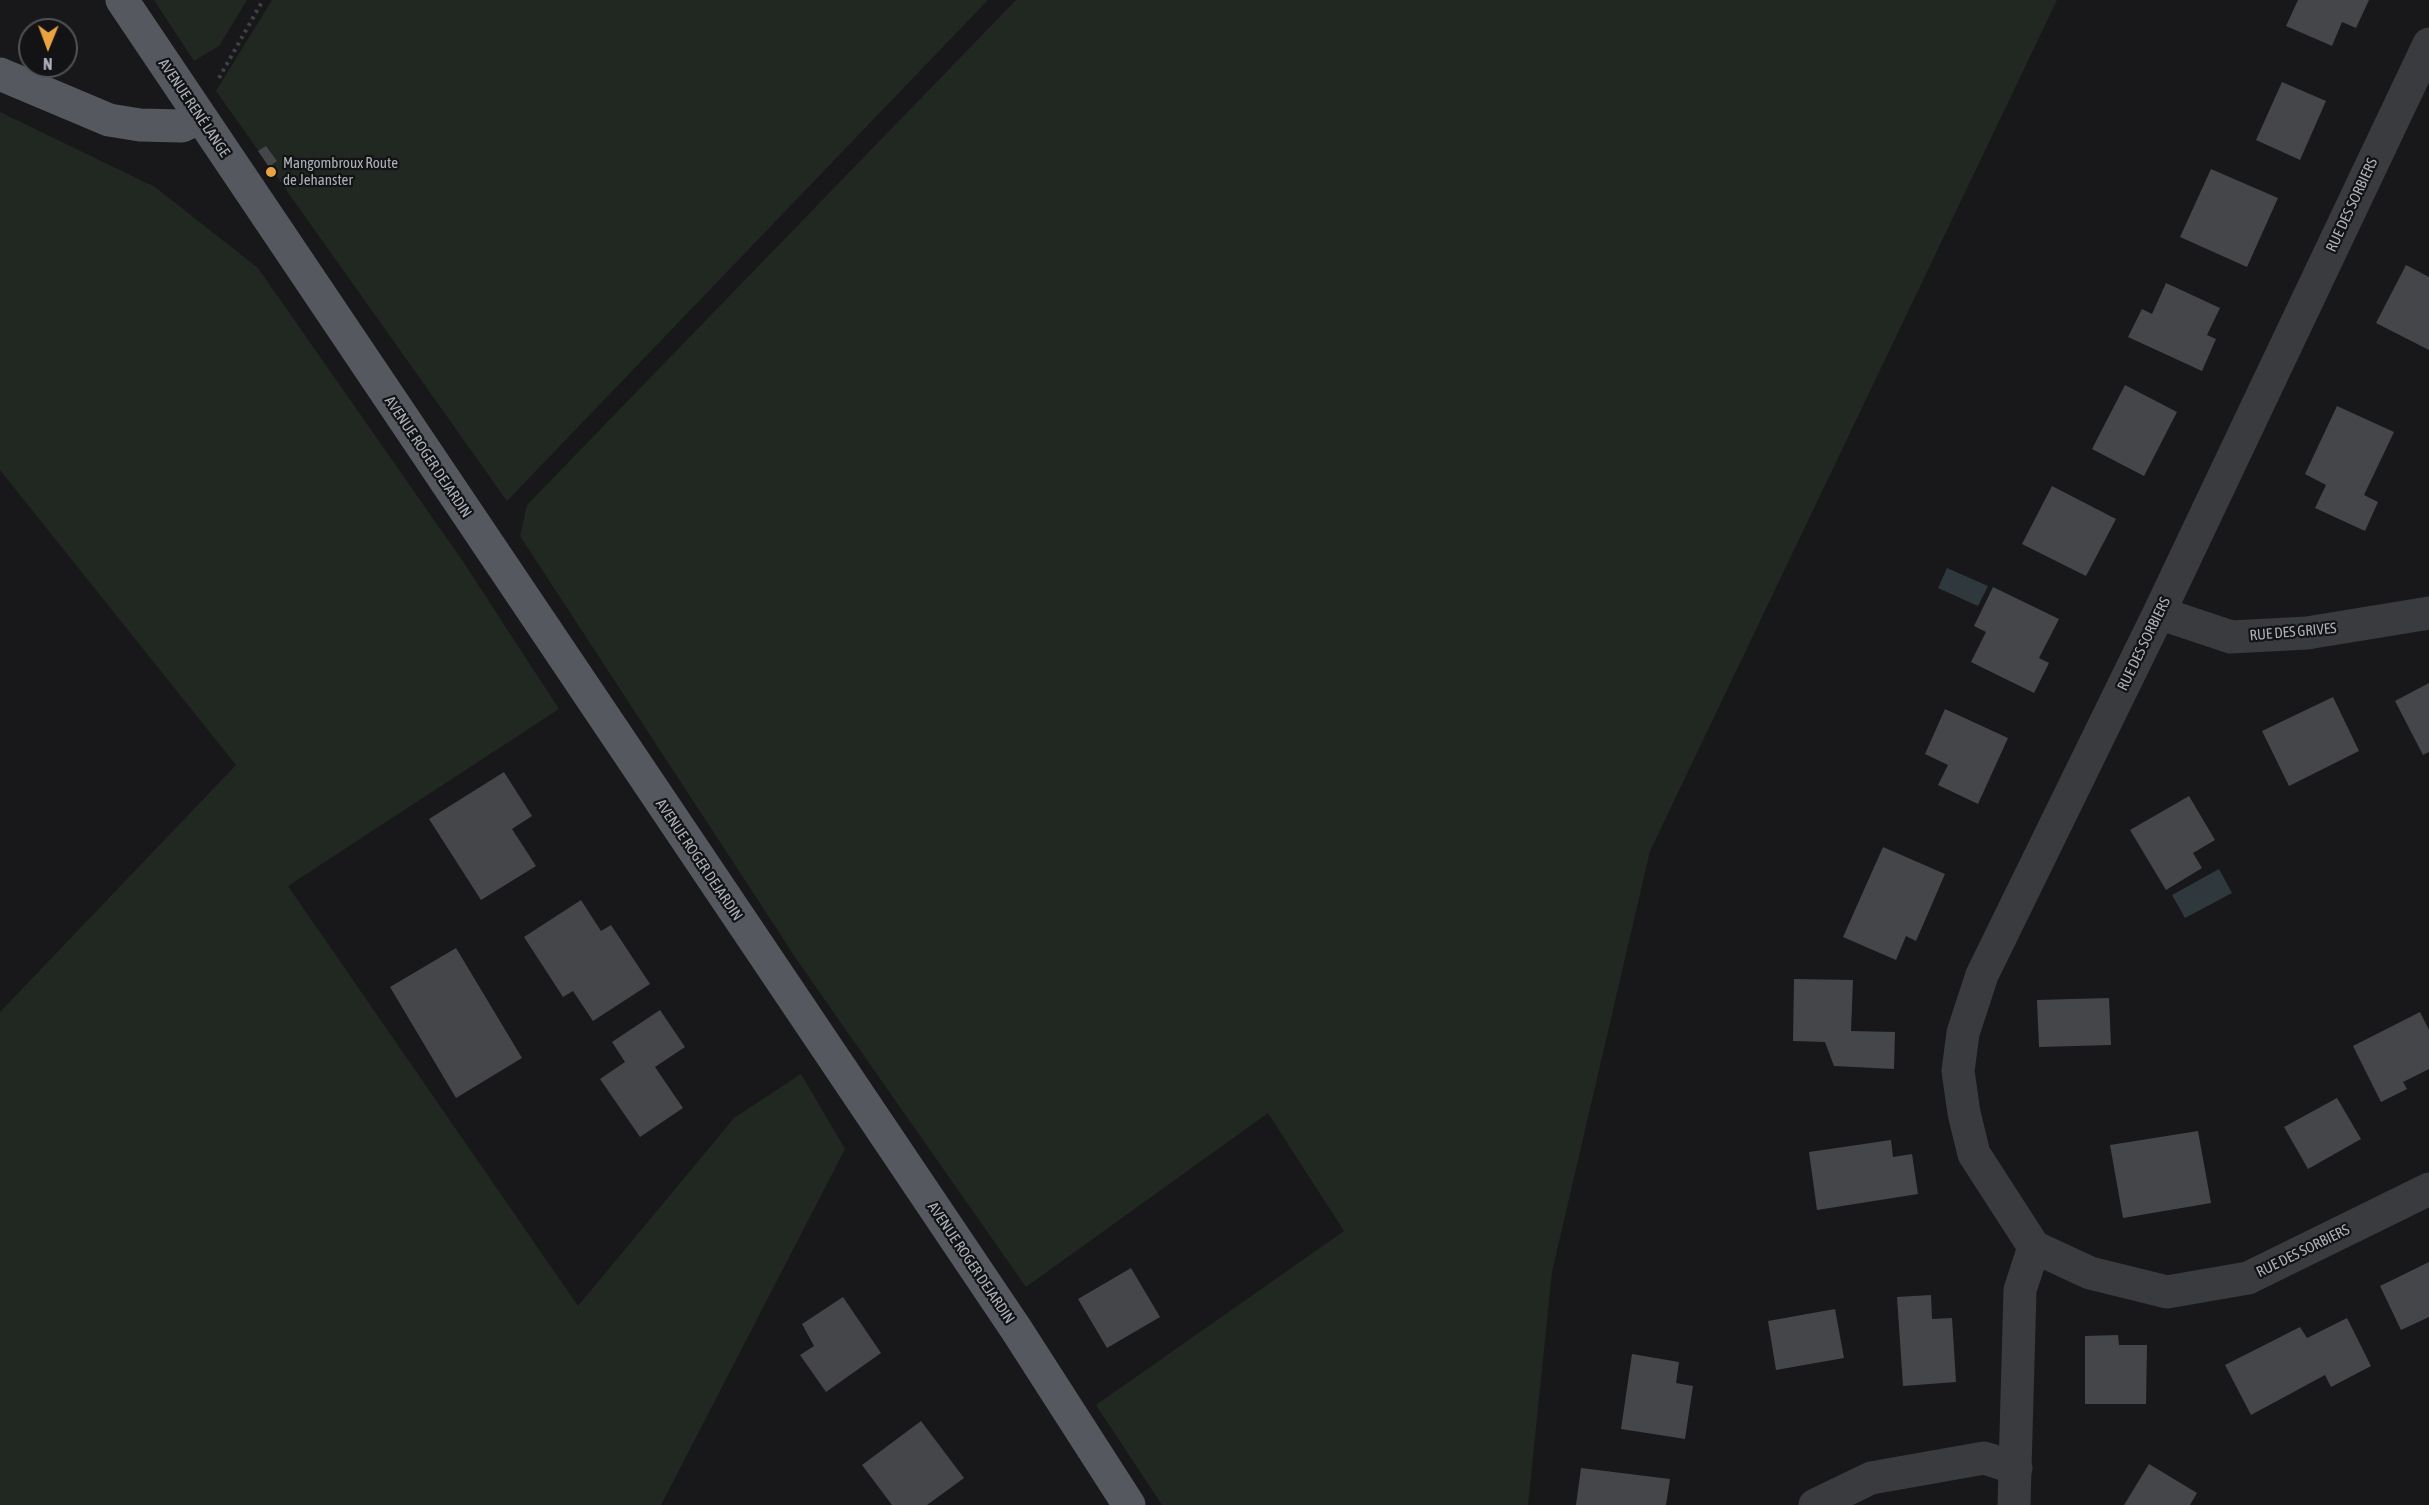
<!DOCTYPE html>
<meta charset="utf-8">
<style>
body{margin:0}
#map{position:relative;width:2429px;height:1505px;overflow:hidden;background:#18181a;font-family:"Asap Condensed",sans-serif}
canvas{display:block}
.north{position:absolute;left:18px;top:18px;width:60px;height:60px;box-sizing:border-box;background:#131315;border:2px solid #505257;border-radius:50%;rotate:181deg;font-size:16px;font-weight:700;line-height:24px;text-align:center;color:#abb0b9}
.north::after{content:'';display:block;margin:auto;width:21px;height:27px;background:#e9a341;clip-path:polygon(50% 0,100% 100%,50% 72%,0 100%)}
</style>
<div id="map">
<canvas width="2429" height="1505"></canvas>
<div class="north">N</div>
</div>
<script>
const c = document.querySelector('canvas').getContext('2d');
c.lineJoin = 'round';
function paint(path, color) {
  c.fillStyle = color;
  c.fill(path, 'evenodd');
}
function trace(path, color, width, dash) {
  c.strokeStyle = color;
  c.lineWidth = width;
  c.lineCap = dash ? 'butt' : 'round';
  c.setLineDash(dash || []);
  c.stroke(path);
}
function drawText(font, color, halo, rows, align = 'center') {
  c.font = font + ' "Asap Condensed",sans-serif';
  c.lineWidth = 4.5;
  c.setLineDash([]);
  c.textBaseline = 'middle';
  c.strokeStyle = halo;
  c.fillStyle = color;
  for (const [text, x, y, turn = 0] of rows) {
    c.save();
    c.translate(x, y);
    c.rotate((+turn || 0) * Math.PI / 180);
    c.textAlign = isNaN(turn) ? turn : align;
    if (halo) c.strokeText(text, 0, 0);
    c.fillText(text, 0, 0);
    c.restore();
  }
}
const green = new Path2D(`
 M154,0H247L219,46L194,61Z
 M272,0H988L507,501L216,91Z
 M1016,0H2057L1650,851L1552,1272L1528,1505H1162L1096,1405L1344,1231L1268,1113L1026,1287L799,963L520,536L527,505Z
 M0,112L155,187L258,268L464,563L559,709L288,886L578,1306L734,1118L801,1074L845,1149L661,1505H0V1012L236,765L0,470Z`);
const water = new Path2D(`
 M1947,568L1988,586L1978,606L1938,588Z
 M2219,869L2232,893L2185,918L2172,895Z`);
const building = new Path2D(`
 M2298,0H2369L2356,28L2342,22L2332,46L2286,26Z
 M2282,82L2326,101L2300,160L2256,140Z
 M266,146L277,161L269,167L258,151Z
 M2211,169L2278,198L2247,267L2180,237Z
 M2406,265L2429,277V350L2376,323Z
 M2166,283L2220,308L2207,335L2216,339L2202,371L2128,337L2142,309L2152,314Z
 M2125,385L2177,412L2144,476L2092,449Z
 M2337,406L2394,432L2364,495L2378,502L2365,531L2315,508L2326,485L2305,474Z
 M2052,486L2116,519L2086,576L2022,544Z
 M1993,587L2059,619L2039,658L2049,663L2034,693L1971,662L1986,632L1974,626Z
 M2429,683V752L2423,755L2395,701Z
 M2333,697L2359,751L2289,786L2262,731Z
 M1945,709L2008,738L1978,804L1938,785L1948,765L1925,754Z
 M504,772L532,816L512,829L536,866L481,900L429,819Z
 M2189,796L2215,840L2193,853L2202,868L2166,890L2130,830Z
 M1883,847L1945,874L1916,941L1906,936L1896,960L1843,937Z
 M581,900L601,931L611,925L650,984L593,1021L573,991L563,997L524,937Z
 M456,948L522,1058L456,1098L390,987Z
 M1794,979L1853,980L1851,1031L1895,1032L1894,1069L1834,1066L1825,1042L1793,1041Z
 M2109,998L2111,1045L2039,1047L2037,1000Z
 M660,1010L685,1047L655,1067L683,1108L640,1137L600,1079L625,1062L612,1042Z
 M2420,1012L2429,1030V1069L2403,1082L2407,1089L2381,1102L2353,1046Z
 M2337,1098L2361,1139L2308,1169L2284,1127Z
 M2198,1131L2211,1203L2123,1218L2110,1145Z
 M1891,1140L1893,1157L1912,1154L1918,1194L1817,1210L1809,1152Z
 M2429,1262V1317L2401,1330L2380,1286Z
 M1131,1268L1160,1317L1107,1348L1078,1299Z
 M1931,1295L1932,1319L1952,1318L1956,1382L1903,1386L1897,1297Z
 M843,1297L881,1353L826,1392L800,1355L814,1346L802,1324Z
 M1835,1309L1844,1358L1776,1370L1768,1321Z
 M2347,1318L2371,1366L2331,1387L2325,1375L2251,1415L2225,1365L2300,1327L2307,1338Z
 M2118,1335L2119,1345H2147L2146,1404H2085V1336Z
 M1632,1354L1679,1362L1676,1383L1693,1386L1685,1439L1621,1429Z
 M921,1421L964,1478L927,1505H892L862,1465Z
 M2149,1464L2197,1493L2190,1505H2124Z
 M1581,1468L1670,1479L1666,1505H1576Z`);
const path = new Path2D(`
 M219,78L263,0`);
const minor = new Path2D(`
 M2429,44L2159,613L1982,975L1963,1033L1958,1071L1964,1113L1974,1154L2034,1247L2090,1273L2167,1292L2248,1278L2429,1189
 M2159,613L2231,637L2307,633L2429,613
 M1815,1505L1871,1478L1984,1458L2016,1468
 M2014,1505L2020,1290L2034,1247`);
const major = new Path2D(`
 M122,0L1016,1329L1129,1505
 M0,74L109,120L140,125L182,126L200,117`);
const markers = [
 [271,172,6,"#e9a341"]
];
const streetNames = [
 ["AVENUE RENÉ LANGE",194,108,56],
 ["RUE DES SORBIERS",2352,205,-65],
 ["AVENUE ROGER DEJARDIN",428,457,56],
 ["RUE DES GRIVES",2293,632,-5],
 ["RUE DES SORBIERS",2144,644,-64],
 ["AVENUE ROGER DEJARDIN",699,860,56],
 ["RUE DES SORBIERS",2303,1251,-26],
 ["AVENUE ROGER DEJARDIN",971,1263,56]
];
const poiNames = [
 ["Mangombroux Route",283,163],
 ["de Jehanster",283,180]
];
paint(green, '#202821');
paint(water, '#2e383d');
paint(building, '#45464a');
trace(path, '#3f4246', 4, [3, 4.5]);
trace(minor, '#393b3f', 33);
trace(major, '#55585e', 33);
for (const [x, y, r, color] of markers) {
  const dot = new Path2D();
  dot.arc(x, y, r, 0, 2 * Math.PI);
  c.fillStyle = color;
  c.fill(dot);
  trace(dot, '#131315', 2);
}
drawText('15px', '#abb0b9', '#131315', streetNames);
drawText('15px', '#abb0b9', '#131315', poiNames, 'left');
</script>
